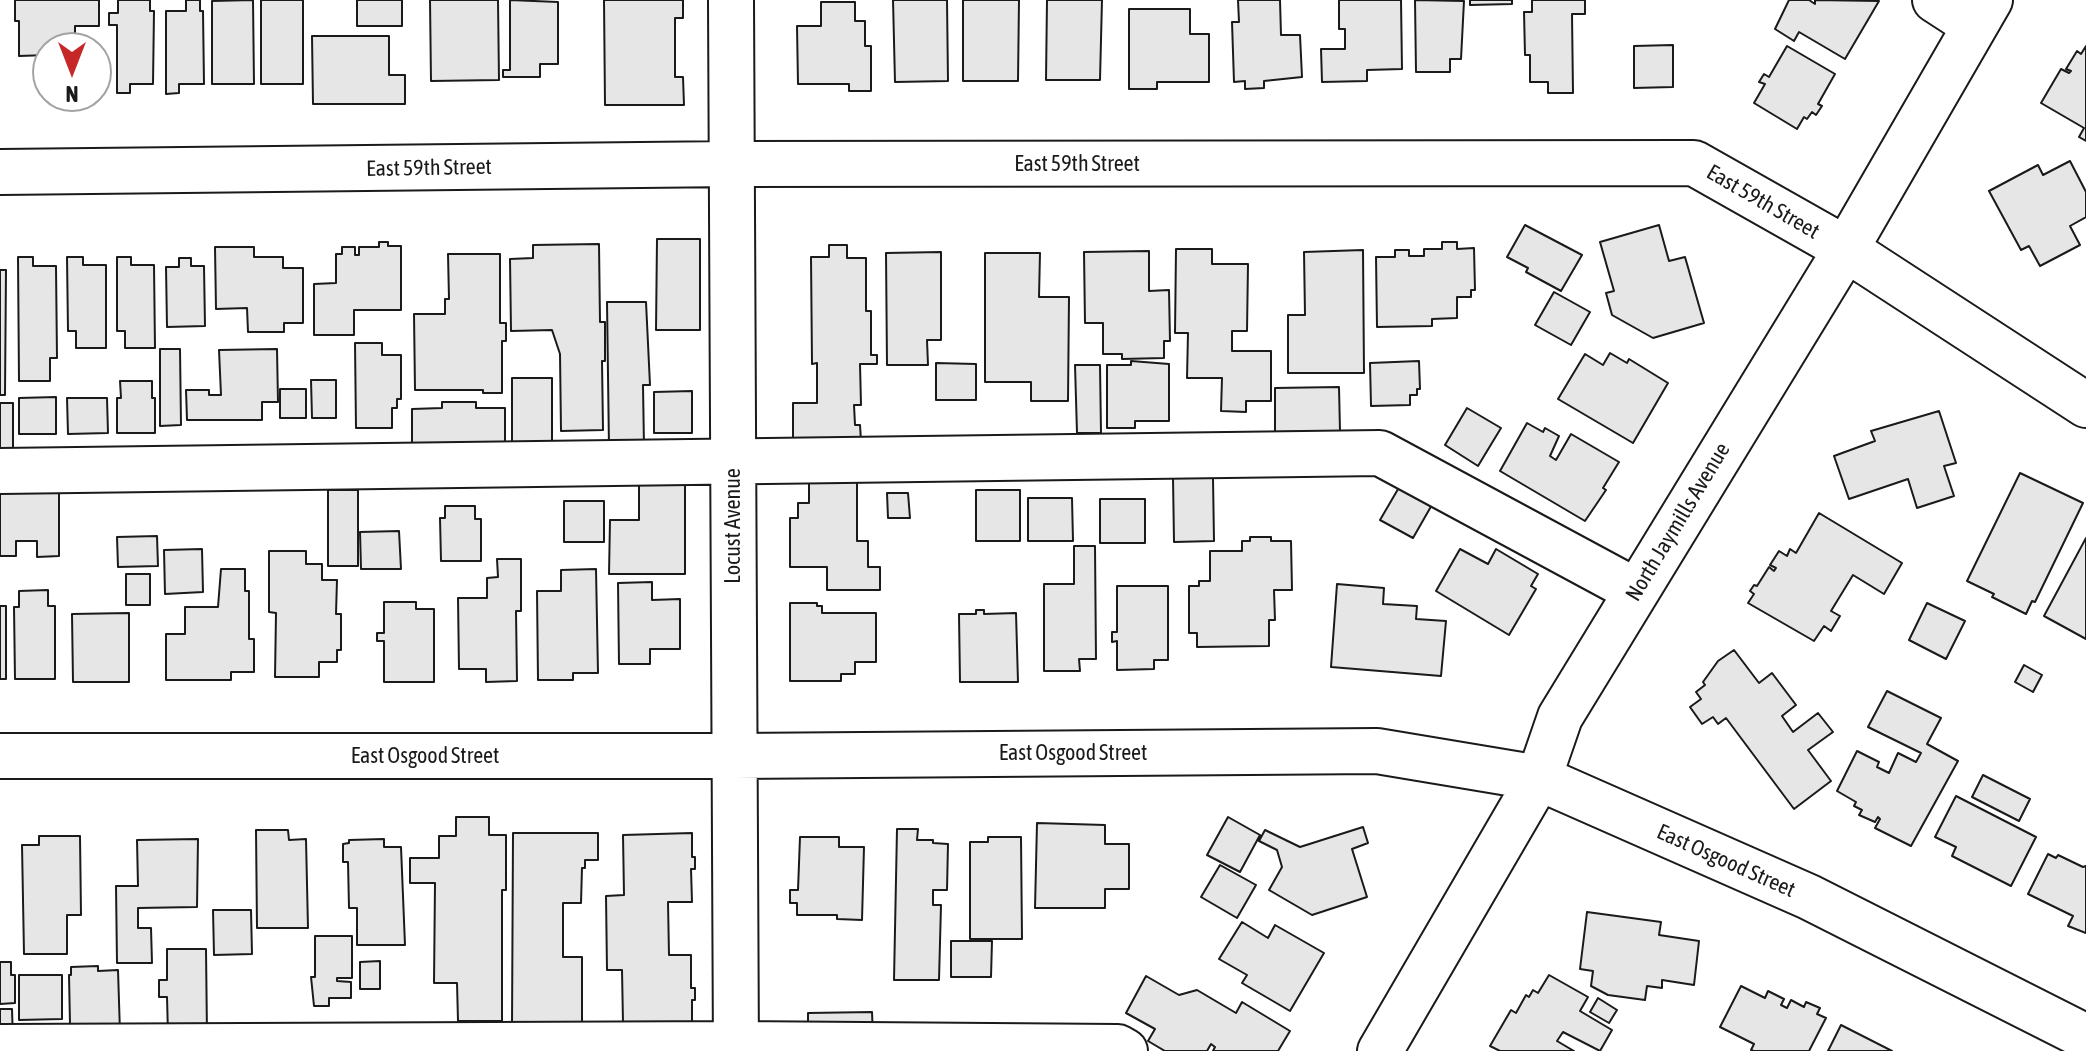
<!DOCTYPE html>
<style>
body{margin:0}
#map{position:relative;width:2086px;height:1051px;overflow:hidden;background:#fff;font-family:"Asap Condensed",sans-serif}
canvas{display:block}
.north{position:absolute;left:32px;top:32px;width:80px;height:80px;box-sizing:border-box;background:#fff;border:2px solid #a3a3a3;border-radius:50%;rotate:180deg;font-size:22px;font-weight:700;line-height:32px;text-align:center;color:#1a1a1a}
.north::after{content:'';display:block;margin:auto;width:28px;height:36px;background:#c62828;clip-path:polygon(50% 0,100% 100%,50% 72%,0 100%)}
</style>
<div id="map">
<canvas width="2086" height="1051"></canvas>
<div class="north">N</div>
</div>
<script>
const c = document.querySelector('canvas').getContext('2d');
c.lineJoin = 'round';
function paint(path, color) {
  c.fillStyle = color;
  c.fill(path, 'evenodd');
}
function trace(path, color, width, dash) {
  c.strokeStyle = color;
  c.lineWidth = width;
  c.lineCap = dash ? 'butt' : 'round';
  c.setLineDash(dash || []);
  c.stroke(path);
}
function drawText(font, color, halo, rows, align = 'center') {
  c.font = font + ' "Asap Condensed",sans-serif';
  c.lineWidth = 6;
  c.setLineDash([]);
  c.textBaseline = 'middle';
  c.strokeStyle = halo;
  c.fillStyle = color;
  for (const [text, x, y, turn = 0] of rows) {
    c.save();
    c.translate(x, y);
    c.rotate((+turn || 0) * Math.PI / 180);
    c.textAlign = isNaN(turn) ? turn : align;
    if (halo) c.strokeText(text, 0, 0);
    c.fillText(text, 0, 0);
    c.restore();
  }
}
const building = new Path2D(`
 M15,0H99V26H75V48H48V55L19,56V21H15Z
 M118,0H150V11H154L153,84H130V93H117V25H109V13H118Z
 M186,0H200V11H203L204,84H179V93L166,94V11H186Z
 M253,0L254,84H212V1Z
 M261,0H303V84H261Z
 M357,0H402V26H357Z
 M430,0H498L499,80L431,81Z
 M510,0L558,2V64H540V77H503V70H510Z
 M604,0H683V18H675V77H683L684,105H605Z
 M893,0H947L948,81L895,82Z
 M963,0H1019L1018,81H963Z
 M1047,0H1102L1100,80H1046Z
 M1238,0H1280L1281,35H1300L1302,77L1264,81V88L1245,89V81L1234,82L1232,22H1239Z
 M1339,0H1401L1402,69L1367,70V81L1322,82L1321,49H1345V29H1339Z
 M1415,0L1464,1L1461,59H1450V72H1416Z
 M1470,0H1512V4L1470,5Z
 M1532,0H1585V14H1572L1573,93H1548V82H1530V55H1525L1524,12H1532Z
 M1789,0H1809L1815,4V0L1879,1L1845,59L1799,32L1794,41L1775,29Z
 M821,2H855V21H865V46H871V91H849V84H798L797,26H821Z
 M1129,9H1190V34H1209V82H1157V89H1129Z
 M312,36H389V75H405V104H313Z
 M1673,45V87L1634,88V46Z
 M1787,46L1835,74L1818,104L1822,106L1816,115L1812,112L1807,119L1804,117L1797,129L1754,103L1765,84L1759,82L1764,74L1769,77Z
 M2086,46V141L2079,137L2084,128L2041,103L2061,69L2069,73L2071,71L2066,69L2077,51L2081,54Z
 M2070,161L2086,192V217L2070,226L2080,245L2040,266L2029,246L2021,250L1989,191L2038,165L2043,175Z
 M1525,225L1582,255L1561,291L1526,272L1528,268L1507,257Z
 M1659,225L1669,261L1685,257L1704,323L1653,338L1612,315L1606,293L1614,291L1600,242Z
 M657,239H700V330H656Z
 M379,242H388V246H401V310H354V335H314V284L336,283V254H342V247H355V255H359V247H379Z
 M1442,242H1457V249L1474,248L1475,290H1471V297H1457V318L1432,319V326L1377,327L1376,257H1395V250H1409V256H1424V249H1442Z
 M599,244L600,322H605V361H602L603,430L561,431L560,354L552,330L511,331L510,259L533,258V245Z
 M829,245H847V258H866V311H871V355H877V364H860L861,405H854L855,425H860L861,441L793,448V403H817V363L812,364L811,257H829Z
 M215,247H254V257H283V268H303V323H284V332H248L247,308L216,309Z
 M1176,249H1212V264H1248L1247,331H1232V351H1271V401H1246V412L1221,411L1222,378H1187L1188,333H1175Z
 M1363,250L1364,373H1288V315H1305L1304,252Z
 M1149,251V291L1169,290L1170,341H1164V358L1122,359V354H1103V323H1085L1084,252Z
 M941,252V340H927L928,365H887L886,253Z
 M985,253H1040L1039,297H1069L1068,401H1031V382H985Z
 M448,254H500V323H506V341H502V393H483V390H415L414,314H445V299H449Z
 M18,257H33V266H56L57,358H50V381H19Z
 M67,257H83V265H106V348H76V331H68Z
 M117,257H131V265H154L155,348H125V331H117Z
 M179,258H191V266H204L205,326L167,327L166,267H179Z
 M0,270H6L5,395H0Z
 M1554,292L1590,312L1571,345L1535,325Z
 M607,302H646L650,385H643L644,447L609,448Z
 M355,343H382V355H401V399H397V408H392V428H356Z
 M160,349H180L181,425L160,426Z
 M277,349L278,402H262V420H187L186,390H209V395H221L219,350Z
 M1610,353L1627,363L1629,359L1668,383L1633,443L1558,399L1585,354L1603,365Z
 M1131,361L1169,364V421H1135V428H1107V365H1131Z
 M1419,361L1420,389H1417V395H1410V405L1371,406L1370,363Z
 M936,363L976,364V400H936Z
 M1075,365H1100L1101,433H1077Z
 M512,378H552V445L512,446Z
 M311,380H336V418H312Z
 M120,381H152V398H155V433H117V398H121Z
 M1339,387L1340,431L1275,432V388Z
 M280,389H306V418H280Z
 M692,391V433H654V392Z
 M56,397V434H19V398Z
 M67,398H107L108,433L68,434Z
 M442,402H476V408H505V451L412,449V409L442,408Z
 M0,403H13V448H0Z
 M1467,408L1501,428L1478,466L1445,445Z
 M1939,411L1956,463L1944,466L1954,496L1917,508L1908,479L1849,499L1834,456L1875,441L1871,431Z
 M1527,423L1543,432L1545,428L1559,436L1550,456L1556,460L1571,434L1619,462L1603,488L1606,490L1585,521L1500,471Z
 M2020,473L2083,503L2035,602L2032,601L2026,614L1992,597L1994,594L1967,581Z
 M1173,478H1213L1214,541L1174,542Z
 M0,482L59,486V556L37,557V541H16V556H0Z
 M639,482L685,483V574H609L610,520H639Z
 M809,482H857V541H868V567H880V590H827V567H790V518H798V503H809Z
 M1401,484L1433,503L1413,538L1380,520Z
 M328,490H358V566H328Z
 M976,490H1020V541H976Z
 M887,493H908L910,518H888Z
 M1028,498H1072L1073,541H1028Z
 M1100,499H1145V543H1100Z
 M564,501H604V542H564Z
 M445,506H475V519H481V561H441L440,518H445Z
 M1819,513L1902,563L1884,594L1853,575L1831,611L1840,616L1831,631L1824,626L1814,641L1748,603L1754,594L1750,591L1754,585L1757,586L1769,567L1774,571L1776,568L1770,565L1779,551L1787,556L1790,549L1796,553Z
 M399,531L401,569H361L360,532Z
 M157,536L158,566L118,567L117,537Z
 M1250,537H1271V541H1291L1292,590H1274L1275,620H1269V646L1197,647V633H1189V586H1199V581H1210V551H1242V541H1250Z
 M2086,538V639L2044,616Z
 M1074,546H1095L1096,659H1079L1080,671H1044V584H1074Z
 M202,549L203,592L165,594L164,550Z
 M1460,549L1488,564L1496,549L1538,574L1531,586L1536,589L1509,635L1436,591Z
 M269,551H306V564H322V580H337L336,614H341V650H337V662H319V677H275L276,613L269,612Z
 M497,559H521V611H516L517,681L486,682V669H459L458,598H487V578L498,577Z
 M221,569H245V591H249V639H254V672H231V680H166V634H185V607H218Z
 M596,569L598,673H573V680H538L537,591H561V570Z
 M126,574H150V605H126Z
 M652,582V600L680,599V649H650V664H619L618,583Z
 M1337,584L1384,588L1383,604L1417,606L1416,619L1446,621L1441,676L1331,667Z
 M1117,586H1168V660H1154V669L1117,670V641L1112,642V632H1117Z
 M48,590V606H55V679H15L14,607H19V591Z
 M384,602H416V609H434V682H384V641H377V633H384Z
 M790,603H817V606H822V613H876V662H855V674H841V681H790Z
 M1927,603L1965,621L1946,659L1909,640Z
 M0,606H6V679H0Z
 M976,610H984V614L1016,613L1018,682H960L959,614H976Z
 M129,613V682H73L72,614Z
 M1734,650L1759,683L1772,673L1796,705L1782,716L1793,732L1818,713L1833,732L1808,750L1831,781L1794,809L1726,718L1718,724L1713,717L1702,724L1690,707L1701,699L1696,692L1705,685L1703,682L1718,661Z
 M2024,665L2042,675L2033,692L2015,682Z
 M1887,691L1941,718L1927,744L1958,761L1911,846L1875,828L1880,819L1878,817L1875,822L1859,815L1862,810L1854,806L1856,802L1837,791L1857,751L1879,762L1877,767L1889,773L1898,753L1916,762L1921,753L1868,727Z
 M1983,775L2030,799L2019,821L1972,797Z
 M1956,796L2036,837L2011,886L1952,856L1956,847L1935,837Z
 M456,817H489V835H506V890H502V1021H458L457,983H434L435,883H410V858H439V836H456Z
 M1228,817L1260,835L1240,872L1207,855Z
 M1037,823L1105,825V844H1129V889H1105V908H1035Z
 M1363,827L1368,843L1352,849L1367,897L1312,915L1269,890L1282,867L1277,850L1259,841L1265,830L1300,847Z
 M897,829H918L917,840H933V843L948,844L947,890H933V905H941L939,980H894Z
 M256,830H288L289,840L306,839L308,928H257Z
 M513,833H598V860H585V868H582L581,903H563V957H582V1026H512Z
 M692,833V857H695V869H691L692,902H668L669,955H691V988H695V1000H692V1022H686V1038L623,1023L622,970H607L606,896L624,895L623,835Z
 M39,836H80L81,915H67V954H24L22,845H39Z
 M800,837H839V847H864L862,920L837,919V915H797V903H790V890H798Z
 M988,837H1021L1022,939H970V842H988Z
 M198,839L197,907L138,908V928H151L152,963H117L116,886H138L137,840Z
 M384,839V847H401L405,945H357V908H349L348,862H343V844L349,843V840Z
 M2048,854L2056,858L2058,855L2083,867L2086,866V933L2068,926L2073,916L2028,894Z
 M1220,865L1256,885L1237,918L1201,897Z
 M213,910H251L252,954L214,955Z
 M1587,912L1661,922L1659,935L1699,941L1694,985L1662,980V988L1647,986L1645,1000L1608,995L1591,986L1593,971L1580,969Z
 M1242,922L1268,938L1275,925L1324,953L1290,1011L1242,983L1247,975L1219,959Z
 M315,936H352V978H337V981L351,982V998H329V1006H314L311,977H315Z
 M951,941H992L991,977H951Z
 M167,949H206L207,1035H168L167,997H159V980H167Z
 M380,961V989H360V962Z
 M0,962H11V975H15V1003L0,1004Z
 M98,966V971L118,970L120,1033H66L65,1024H70L69,975H71V967Z
 M19,975H62V1019L19,1020Z
 M1549,975L1588,997L1580,1011L1612,1030L1600,1051L1563,1032L1557,1041L1574,1051H1500L1490,1046L1511,1010L1516,1013L1526,995L1529,997L1533,990L1538,993Z
 M1146,976L1179,995L1197,990L1236,1013L1242,1002L1290,1031L1278,1051H1213L1215,1047L1211,1044L1207,1051H1165L1148,1041L1155,1029L1126,1013Z
 M1741,986L1765,998L1768,991L1784,999L1781,1005L1787,1008L1791,1000L1804,1007L1806,1002L1820,1008L1817,1014L1826,1018L1809,1051H1754L1751,1050L1754,1044L1720,1027Z
 M1598,998L1617,1010L1609,1023L1590,1012Z
 M0,1009H12L13,1041H0Z
 M872,1012L873,1036L808,1038V1013Z
 M1841,1025L1892,1051H1828Z`);
const minor = new Path2D(`
 M731,0L736,1051
 M1935,0L1975,26
 M0,172L732,164L1694,163L1846,249L2086,405
 M0,471L1380,453L1636,591
 M0,756H735L1377,751L1539,778L1809,897L2086,1037
 M0,1047L736,1044L1118,1047L1125,1051
 M1380,1051L1539,778L1560,717L1846,249L1990,0`);
const streetNames = [
 ["East 59th Street",1077,164],
 ["East 59th Street",429,168,-1],
 ["East 59th Street",1763,202,30],
 ["North Jaymills Avenue",1678,522,-59],
 ["Locust Avenue",733,526,-90],
 ["East Osgood Street",1073,753],
 ["East Osgood Street",425,756],
 ["East Osgood Street",1726,861,24]
];
paint(building, '#e6e6e6');
trace(building, '#1a1a1a', 2);
trace(minor, '#1a1a1a', 48);
trace(minor, '#fff', 44);
drawText('22px', '#1a1a1a', '#fff', streetNames);
</script>
